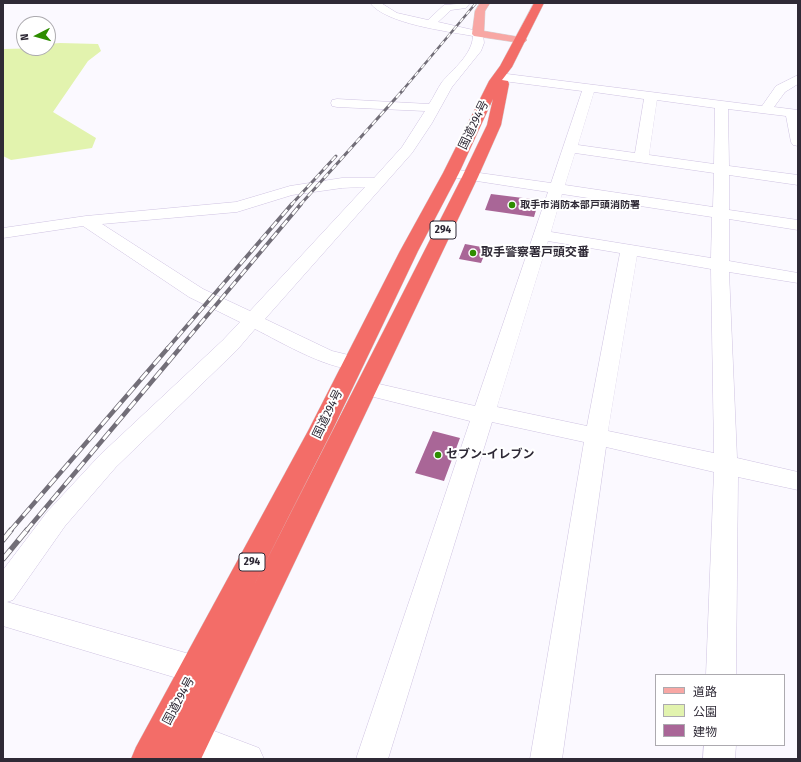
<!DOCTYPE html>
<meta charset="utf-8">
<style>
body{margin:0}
#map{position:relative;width:801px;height:762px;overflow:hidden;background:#fbf9ff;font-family:"Fira Sans Condensed","Noto Sans JP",sans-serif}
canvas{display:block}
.frame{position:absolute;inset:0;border:4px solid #2f2a36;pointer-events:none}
.legend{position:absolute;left:655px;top:674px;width:130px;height:72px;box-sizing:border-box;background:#fff;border:1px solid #acaaaf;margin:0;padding:5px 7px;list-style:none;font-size:12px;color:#2f2a36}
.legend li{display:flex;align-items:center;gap:8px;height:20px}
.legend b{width:20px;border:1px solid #acaaaf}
.north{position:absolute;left:16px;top:16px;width:40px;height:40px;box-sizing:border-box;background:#fff;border:1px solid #acaaaf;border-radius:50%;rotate:264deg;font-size:11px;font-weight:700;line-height:16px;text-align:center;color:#2f2a36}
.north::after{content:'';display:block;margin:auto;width:14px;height:18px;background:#2e8d00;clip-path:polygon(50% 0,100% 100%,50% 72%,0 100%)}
</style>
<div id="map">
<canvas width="801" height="762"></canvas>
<div class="frame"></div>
<ul class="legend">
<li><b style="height:5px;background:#f8a7a4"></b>道路</li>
<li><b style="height:11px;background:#e2f3ae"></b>公園</li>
<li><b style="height:11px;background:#a96697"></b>建物</li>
</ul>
<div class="north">N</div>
</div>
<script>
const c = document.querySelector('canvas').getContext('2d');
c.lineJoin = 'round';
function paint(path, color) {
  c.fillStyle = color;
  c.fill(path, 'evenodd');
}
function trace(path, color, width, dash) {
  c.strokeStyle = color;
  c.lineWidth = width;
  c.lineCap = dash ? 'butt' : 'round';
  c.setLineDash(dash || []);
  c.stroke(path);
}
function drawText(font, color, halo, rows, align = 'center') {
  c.font = font + ' "Fira Sans Condensed","Noto Sans JP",sans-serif';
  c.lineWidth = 4;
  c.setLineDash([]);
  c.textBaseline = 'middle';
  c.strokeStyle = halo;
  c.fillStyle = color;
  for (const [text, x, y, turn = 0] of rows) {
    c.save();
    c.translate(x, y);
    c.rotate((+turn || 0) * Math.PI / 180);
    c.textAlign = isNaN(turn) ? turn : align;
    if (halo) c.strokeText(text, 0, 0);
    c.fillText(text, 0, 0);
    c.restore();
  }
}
const green = new Path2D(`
 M60,43L98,44L101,51L88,61L53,112L96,138L92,148L11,160L3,156V49L48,48V44Z`);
const building = new Path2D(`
 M491,194L539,200L534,217L485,210Z
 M465,244L487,248L481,263L459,259Z
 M433,431L460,438L444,481L415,473Z`);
const minor = new Path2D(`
 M370,3H381L397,13L428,20L444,5L470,3L466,8L451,10L438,22L482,32L483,34L484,43L481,51L452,87L432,123L412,153L265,319L332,351L361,358L364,363L361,368C336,375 279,341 255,329L237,350L116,467L65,526L13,600L7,602L207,659L217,663L222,673L217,683L207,687L3,626V570L47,512L100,455L223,340L240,322L189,297L83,226L3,238V228L86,216L236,202L290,186L342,178H374L402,147L425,111L337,107L332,106L331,103L332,100L337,99L429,104C434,97 437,89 442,82C453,69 472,55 473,36C446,31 386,24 370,3ZM365,187L250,311L203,289L102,224L237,212L292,195L342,188Z
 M499,73L762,106L776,86L798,75V84L785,92L774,107L798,110V146L793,145L791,142L786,116L728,109L729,166L798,175V185L729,175V210L798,220V230L729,219V261L798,273V283L729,272L737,458L798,472V490L738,477L736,675H706L714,472L606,447L562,759H530L584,442L492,422L388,759H356L470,421L366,395L359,393L355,388L359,383L366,381L475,406L548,192L451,177L446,176L444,173L446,170L451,169L551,183L582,91L495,80L493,77L495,74ZM594,92L644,99L635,153L578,145ZM657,100L715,108L714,164L649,155ZM575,153L714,173L713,207L565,185ZM562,194L712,217L711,258L551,232ZM548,241L620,253L587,426L497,407ZM637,256L711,269L714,453L608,431Z
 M193,723L259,748L264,759H205L182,750L177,739L182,728Z
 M704,745H736L735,759H703Z`);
const major = new Path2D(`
 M480,3H490L485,11L484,31L525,38L527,40L525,42L521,43L474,36L472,34L475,11Z`);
const highway = new Path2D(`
 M534,3H544L512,67L502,80L508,81L509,84L501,125L478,177L201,759H166L168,755L166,759H131L136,747L308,431L400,251L443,173L489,81L500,66ZM493,99L487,125L462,177L252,589L332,431L418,251L459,173Z`);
const railFar4 = new Path2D(`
 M402,91L476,3`);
const railFar3 = new Path2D(`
 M291,205L336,156
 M300,205L403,90`);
const railFar2 = new Path2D(`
 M167,349L292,204
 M179,349L301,204`);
const railFar1 = new Path2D(`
 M10,531L168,348
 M26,531L180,348`);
const rail = new Path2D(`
 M3,540L11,530
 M3,559L27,530`);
const markers = [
 [512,205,4,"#2e8d00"],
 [473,253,4,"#2e8d00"],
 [438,455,4,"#2e8d00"]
];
const farPoinames = [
 ["取手市消防本部戸頭消防署",520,205]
];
const shields = [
 [443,230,26],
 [252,562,26]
];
const shieldNames = [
 ["294",443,230],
 ["294",252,562]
];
const streetNames = [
 ["国道294号",474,125,-64],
 ["国道294号",328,414,-64],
 ["国道294号",179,701,-62]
];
const poiNames = [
 ["取手警察署戸頭交番",481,253],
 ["セブン-イレブン",446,455]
];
paint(green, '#e2f3ae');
paint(building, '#a96697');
trace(minor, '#cec2e1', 1);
trace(major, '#d5d4d7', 1);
trace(highway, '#d5d4d7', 1);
paint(minor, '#fff');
paint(major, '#f8a7a4');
paint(highway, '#f36d68');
trace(railFar4, '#726e78', 2.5);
trace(railFar3, '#726e78', 3);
trace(railFar2, '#726e78', 4);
trace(railFar1, '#726e78', 4.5);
trace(rail, '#726e78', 5.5);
trace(railFar4, '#fff', 1.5, [5]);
trace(railFar3, '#fff', 2, [6]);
trace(railFar2, '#fff', 2.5, [8]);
trace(railFar1, '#fff', 3, [10]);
trace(rail, '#fff', 4, [12]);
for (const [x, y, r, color] of markers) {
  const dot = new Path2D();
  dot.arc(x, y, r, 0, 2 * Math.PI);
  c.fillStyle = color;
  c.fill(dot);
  trace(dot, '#fff', 1.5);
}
drawText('bold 10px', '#2f2a36', '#fff', farPoinames, 'left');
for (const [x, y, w] of shields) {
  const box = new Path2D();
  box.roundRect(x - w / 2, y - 9, w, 18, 3);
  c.fillStyle = '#fff';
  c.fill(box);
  trace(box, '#2f2a36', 1);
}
drawText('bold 11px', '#2f2a36', null, shieldNames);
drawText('12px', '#2f2a36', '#fff', streetNames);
drawText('bold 12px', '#2f2a36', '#fff', poiNames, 'left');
</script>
